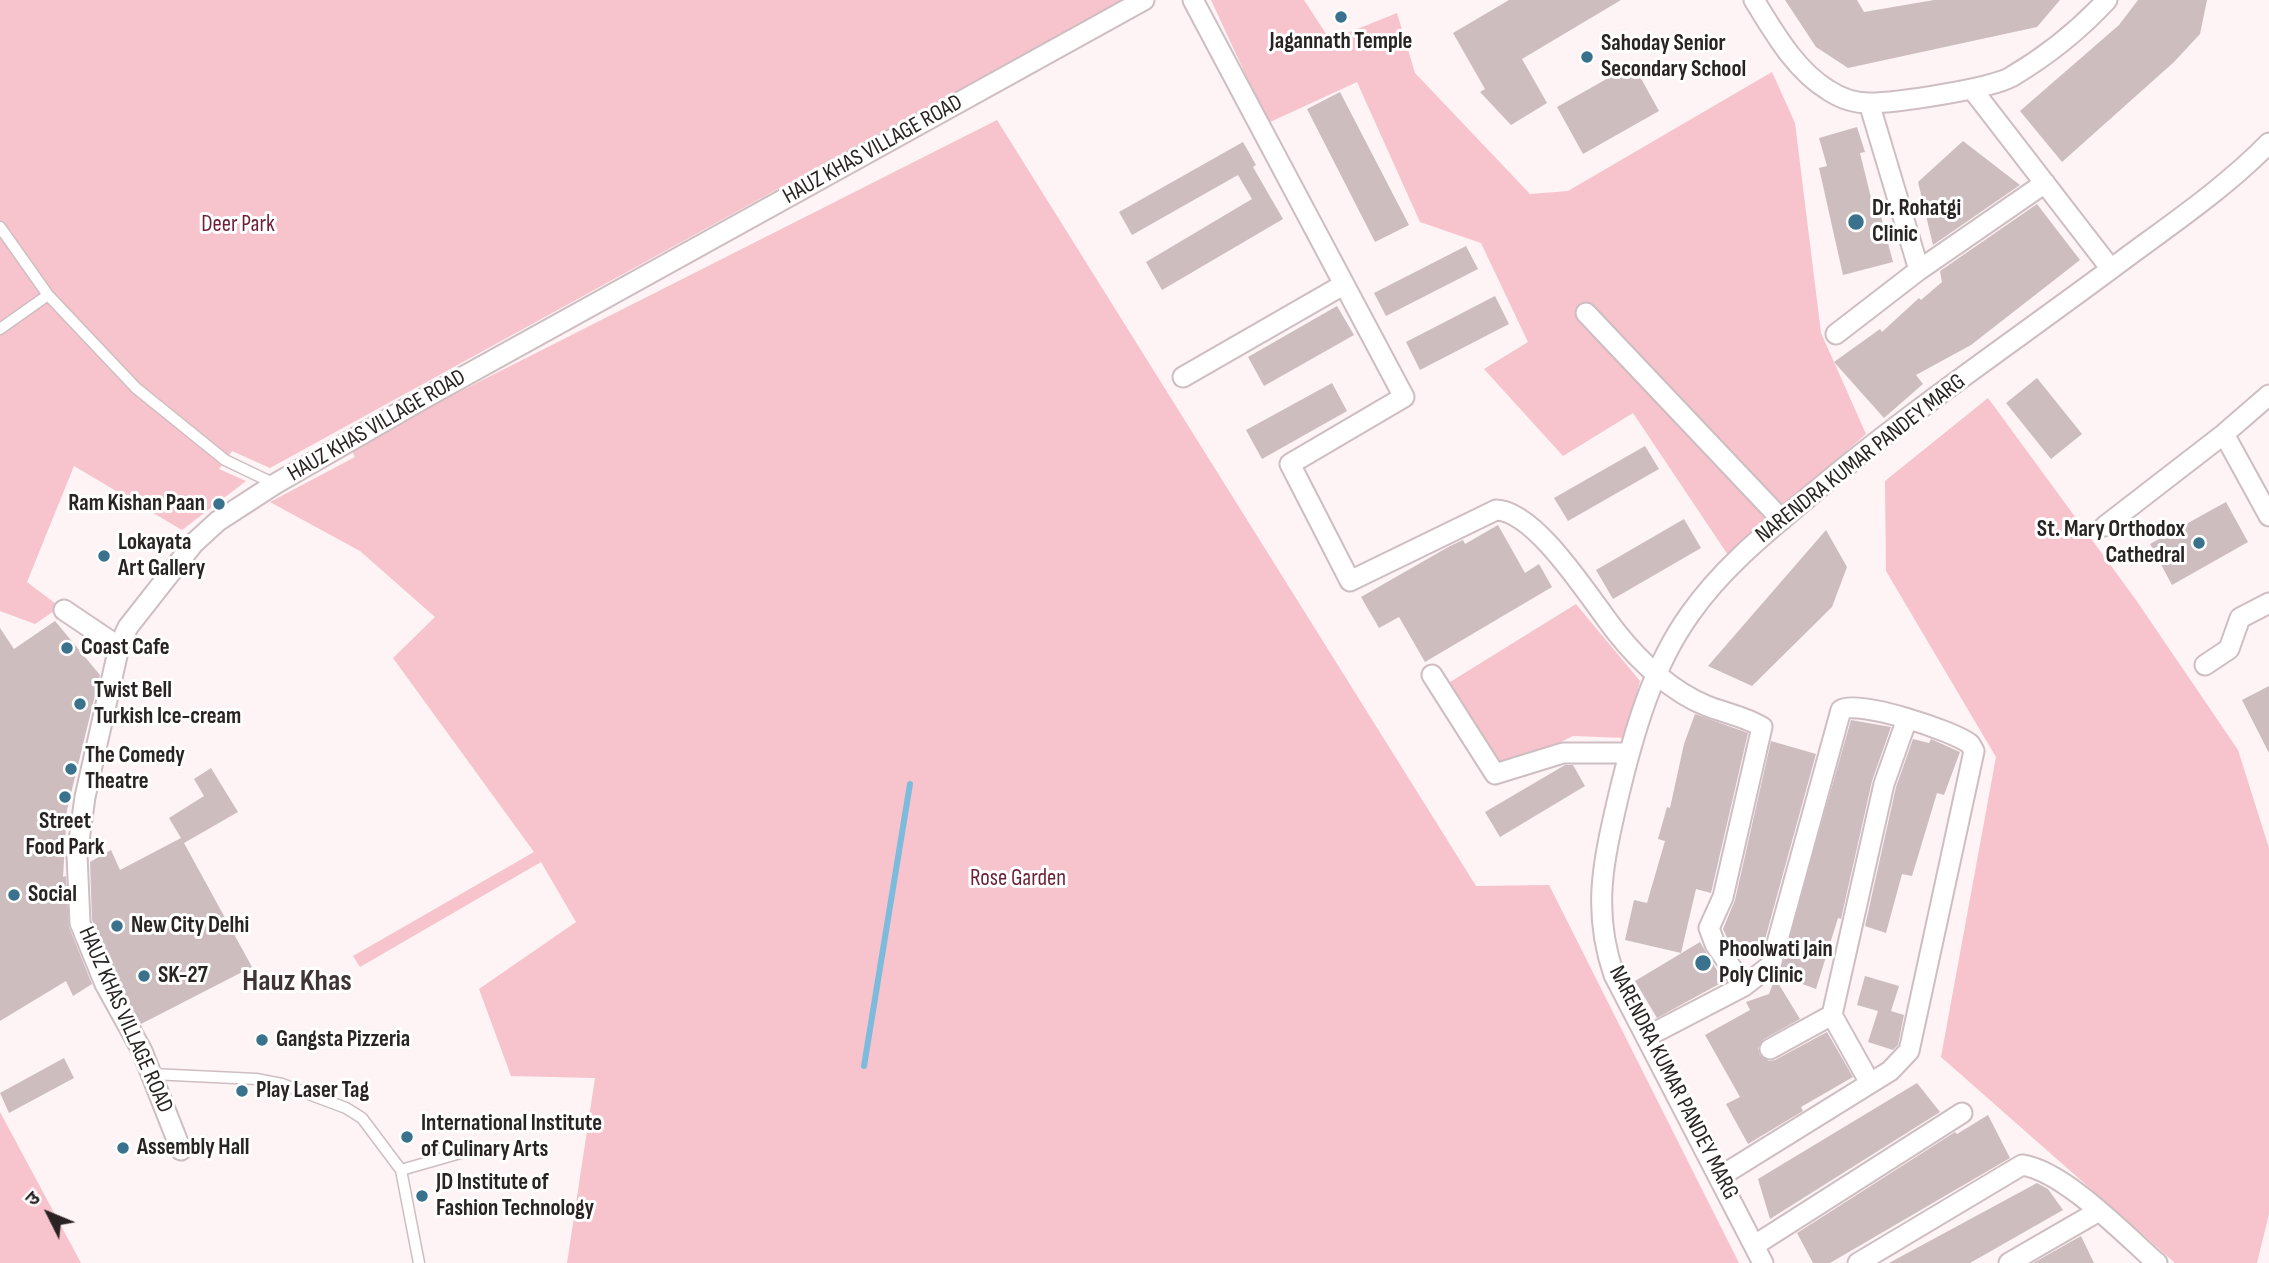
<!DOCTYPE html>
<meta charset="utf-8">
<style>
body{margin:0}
#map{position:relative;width:2269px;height:1263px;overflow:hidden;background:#fef3f5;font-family:"Sofia Sans Condensed","Noto Sans Devanagari",sans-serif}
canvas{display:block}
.north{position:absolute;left:14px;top:1179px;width:70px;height:70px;-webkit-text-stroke:5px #fff;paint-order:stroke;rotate:313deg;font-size:19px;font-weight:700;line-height:28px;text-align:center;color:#292323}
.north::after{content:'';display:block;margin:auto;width:24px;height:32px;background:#292323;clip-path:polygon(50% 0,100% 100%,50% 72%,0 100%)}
</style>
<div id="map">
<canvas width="2269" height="1263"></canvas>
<div class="north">उ</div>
</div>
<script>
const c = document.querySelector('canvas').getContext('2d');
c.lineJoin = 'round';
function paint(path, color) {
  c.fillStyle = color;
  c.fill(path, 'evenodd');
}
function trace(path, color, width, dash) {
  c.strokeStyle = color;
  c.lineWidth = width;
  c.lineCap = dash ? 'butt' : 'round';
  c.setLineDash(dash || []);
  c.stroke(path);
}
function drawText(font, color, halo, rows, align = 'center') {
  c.font = font + ' "Sofia Sans Condensed",sans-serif';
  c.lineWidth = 6;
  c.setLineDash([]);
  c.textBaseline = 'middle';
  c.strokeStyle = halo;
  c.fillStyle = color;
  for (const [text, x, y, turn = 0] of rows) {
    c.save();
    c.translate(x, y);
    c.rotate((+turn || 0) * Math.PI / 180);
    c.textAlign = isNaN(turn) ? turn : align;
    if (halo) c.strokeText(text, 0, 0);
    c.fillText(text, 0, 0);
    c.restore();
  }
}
const green = new Path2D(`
 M0,0H1122L270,468L232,451L219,469L246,481L182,530L74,466L27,582L60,607L35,624L0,611Z
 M1211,0H1304L1330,40L1397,13L1415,73L1530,194L1568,191L1772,72L1795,123L1821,333L1866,434L1728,555L1633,413L1563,456L1484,369L1528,342L1481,243L1420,222L1357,82L1268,123Z
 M997,120L1476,886L1549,885L1739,1263H567L595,1078L511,1076L479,989L576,922L541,862L360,967L353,956L534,852L393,658L435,617L360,551L270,502L355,457L350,447Z
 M1988,398L2136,600L2238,750L2269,848V1214L2257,1263H2175L1941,1057L1996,757L1886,571L1885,481Z
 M1576,604L1640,681L1626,738L1573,736L1491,777L1434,692Z
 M0,1112L81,1263H0Z`);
const stream = new Path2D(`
 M864,1066L910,784`);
const building = new Path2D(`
 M1509,0H1621L1522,59L1547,103L1511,125L1480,92L1485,89L1453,33Z
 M1785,0H1857L1864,12L1934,0H2060L2037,27L1848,68L1816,47Z
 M2138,0H2207L2200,34L2174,62L2062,162L2020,111L2119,25Z
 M1633,64L1659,111L1583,154L1557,107Z
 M1340,92L1409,225L1375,242L1307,109Z
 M1857,127L1865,152L1860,153L1874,210L1879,209L1893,262L1843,275L1819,168L1827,166L1819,138Z
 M1963,141L2020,185L1933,245L1918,182Z
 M1243,142L1256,165L1253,167L1283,219L1162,290L1146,262L1252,199L1238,175L1132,235L1119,212Z
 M2037,204L2080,260L1971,345L1916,375L1923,384L1884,418L1834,362L1880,329L1882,332L1919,298L1921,300L1942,282L1940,271Z
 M1466,246L1478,269L1386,316L1374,293Z
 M1495,296L1509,324L1420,370L1406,342Z
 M1337,306L1354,335L1264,386L1248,357Z
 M2037,378L2082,434L2051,459L2006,403Z
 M1332,383L1347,411L1262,459L1246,430Z
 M1645,446L1659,469L1568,521L1554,498Z
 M2226,502L2248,542L2172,585L2150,544Z
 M1684,519L1701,548L1613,599L1596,570Z
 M1498,525L1525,573L1539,564L1552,587L1425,662L1399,617L1379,628L1361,597L1450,546L1463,540L1465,544Z
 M1826,530L1847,567L1832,607L1752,686L1708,666Z
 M55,621L100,675L67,810L63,877L66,876L69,927L92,984L73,996L66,981L0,1021V628L14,649Z
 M2269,686V753L2242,700Z
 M1695,714L1748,733L1711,893L1696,889L1681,953L1625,940L1634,900L1647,903L1665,841L1658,839L1667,807L1670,808L1684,744Z
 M1851,720L1891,727L1872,781L1841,919L1838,918L1816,989L1778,975Z
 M1913,739L1929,743L1931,739L1960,752L1944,795L1937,793L1912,876L1902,874L1886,933L1865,926L1896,787Z
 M1771,741L1816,754L1761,954L1729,942L1723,929L1735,900Z
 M1565,765H1573L1585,786L1500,837L1485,812Z
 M211,768L238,812L184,843L252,967L141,1024L116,979L92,920L90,862L111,850L120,870L181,838L169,818L204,796L194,779Z
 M1700,942L1721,977V983L1657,1018L1635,981Z
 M1865,976L1899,986L1891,1011L1904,1015L1898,1045L1893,1050L1868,1042L1878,1011L1857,1005Z
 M1775,978L1800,1019L1764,1039L1758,1048L1760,1055L1769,1061L1775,1060L1827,1032L1853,1077L1801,1107L1803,1111L1748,1144L1726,1104L1740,1097L1705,1035L1750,1010L1746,1002L1769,994Z
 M64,1058L74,1078L9,1113L0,1093Z
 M1917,1083L1940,1112L1770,1219L1758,1179Z
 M1988,1115L2010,1158L1830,1263H1813L1797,1233L1955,1132L1957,1134Z
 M2037,1183L2048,1189L2063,1210L1970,1263H1889Z
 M2081,1236L2094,1263H2033Z`);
const service = new Path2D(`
 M0,227L48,295L136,388L225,460L275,484
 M0,329L48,295
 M152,1074L256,1079L282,1084L346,1108L362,1118L401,1170L419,1263
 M401,1170L478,1148`);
const minor = new Path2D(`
 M1193,0L1404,397L1290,464L1350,581L1496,510C1537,511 1592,602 1617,633C1640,662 1672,692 1707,706C1725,713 1746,717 1762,727L1723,897L1709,928L1715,944L1744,986
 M1754,0C1774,32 1795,70 1828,90C1840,98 1855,103 1869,103C1896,103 1989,89 2011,77C2045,57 2080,29 2107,0
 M1972,89L2111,269
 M1869,103L1919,270
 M1586,313L1782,520
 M1836,334L1919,270L2045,183
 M1183,377L1343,285
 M2224,434L2269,516
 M2105,526L2224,434L2269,395
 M64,610L119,647
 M2205,665L2229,649L2240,618L2269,603
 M1432,675L1495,774L1563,753H1629
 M1832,1015L1884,784L1907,719
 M1646,1037L1744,986L1771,965L1841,710C1857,699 1954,731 1970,744L1974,751L1909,1051L1890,1071L1721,1176
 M1770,1049L1832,1015L1870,1083
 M181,1150L142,1051L105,984L80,923L77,855L85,797L119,647L128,627L194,543L218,521L275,484L421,400L1144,0
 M1755,1245L1962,1113
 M1763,1263L1614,975C1592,911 1603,863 1618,798C1633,735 1652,667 1690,614C1723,567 1767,532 1811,495C1910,411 2019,338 2123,260C2173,223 2226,187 2269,143
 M1858,1263L2022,1165C2064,1171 2124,1234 2157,1263
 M2009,1263L2099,1211`);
const markers = [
 [1341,17,7,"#3a718c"],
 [1587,57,7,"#3a718c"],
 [1856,222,9,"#3a718c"],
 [219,504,7,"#3a718c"],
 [2199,543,7,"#3a718c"],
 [104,556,7,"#3a718c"],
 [67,648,7,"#3a718c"],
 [80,704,7,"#3a718c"],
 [71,769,7,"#3a718c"],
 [65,797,7,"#3a718c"],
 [14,895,7,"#3a718c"],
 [117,926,7,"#3a718c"],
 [1703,963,9,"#3a718c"],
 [144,976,7,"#3a718c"],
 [262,1040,7,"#3a718c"],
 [242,1091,7,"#3a718c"],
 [407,1137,7,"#3a718c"],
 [123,1148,7,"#3a718c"],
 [422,1196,7,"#3a718c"]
];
const poiNames = [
 ["Jagannath Temple",1341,42,"center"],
 ["Sahoday Senior",1601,44],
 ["Secondary School",1601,70],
 ["Dr. Rohatgi",1872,209],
 ["Clinic",1872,235],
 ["Ram Kishan Paan",205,504,"right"],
 ["St. Mary Orthodox",2185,530,"right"],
 ["Cathedral",2185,556,"right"],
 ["Lokayata",118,543],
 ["Art Gallery",118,569],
 ["Coast Cafe",81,648],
 ["Twist Bell",94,691],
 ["Turkish Ice-cream",94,717],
 ["The Comedy",85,756],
 ["Theatre",85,782],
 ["Street",65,822,"center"],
 ["Food Park",65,848,"center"],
 ["Social",28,895],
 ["New City Delhi",131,926],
 ["Phoolwati Jain",1719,950],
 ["Poly Clinic",1719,976],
 ["SK-27",158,976],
 ["Gangsta Pizzeria",276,1040],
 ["Play Laser Tag",256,1091],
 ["International Institute",421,1124],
 ["of Culinary Arts",421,1150],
 ["Assembly Hall",137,1148],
 ["JD Institute of",436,1183],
 ["Fashion Technology",436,1209]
];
const streetNames = [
 ["HAUZ KHAS VILLAGE ROAD",873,150,-29],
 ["HAUZ KHAS VILLAGE ROAD",377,426,-30],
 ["NARENDRA KUMAR PANDEY MARG",1861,459,-38],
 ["HAUZ KHAS VILLAGE ROAD",125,1020,66],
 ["NARENDRA KUMAR PANDEY MARG",1673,1083,63]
];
const parkNames = [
 ["Deer Park",238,225],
 ["Rose Garden",1018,879]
];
const districtNames = [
 ["Hauz Khas",297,982]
];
paint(green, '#f7c3cc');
trace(stream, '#7cbbdc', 6);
paint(building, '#cdbdbf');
trace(service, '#cebec1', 13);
trace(minor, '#cebec1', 23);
trace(service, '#fff', 10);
trace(minor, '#fff', 19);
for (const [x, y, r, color] of markers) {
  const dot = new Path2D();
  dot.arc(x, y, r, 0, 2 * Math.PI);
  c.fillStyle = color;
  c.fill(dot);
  trace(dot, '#fff', 2.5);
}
drawText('bold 23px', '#292323', '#fff', poiNames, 'left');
drawText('23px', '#292323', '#fff', streetNames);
drawText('23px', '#6d1f35', '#fff', parkNames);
drawText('bold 30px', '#413436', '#fff', districtNames);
</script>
